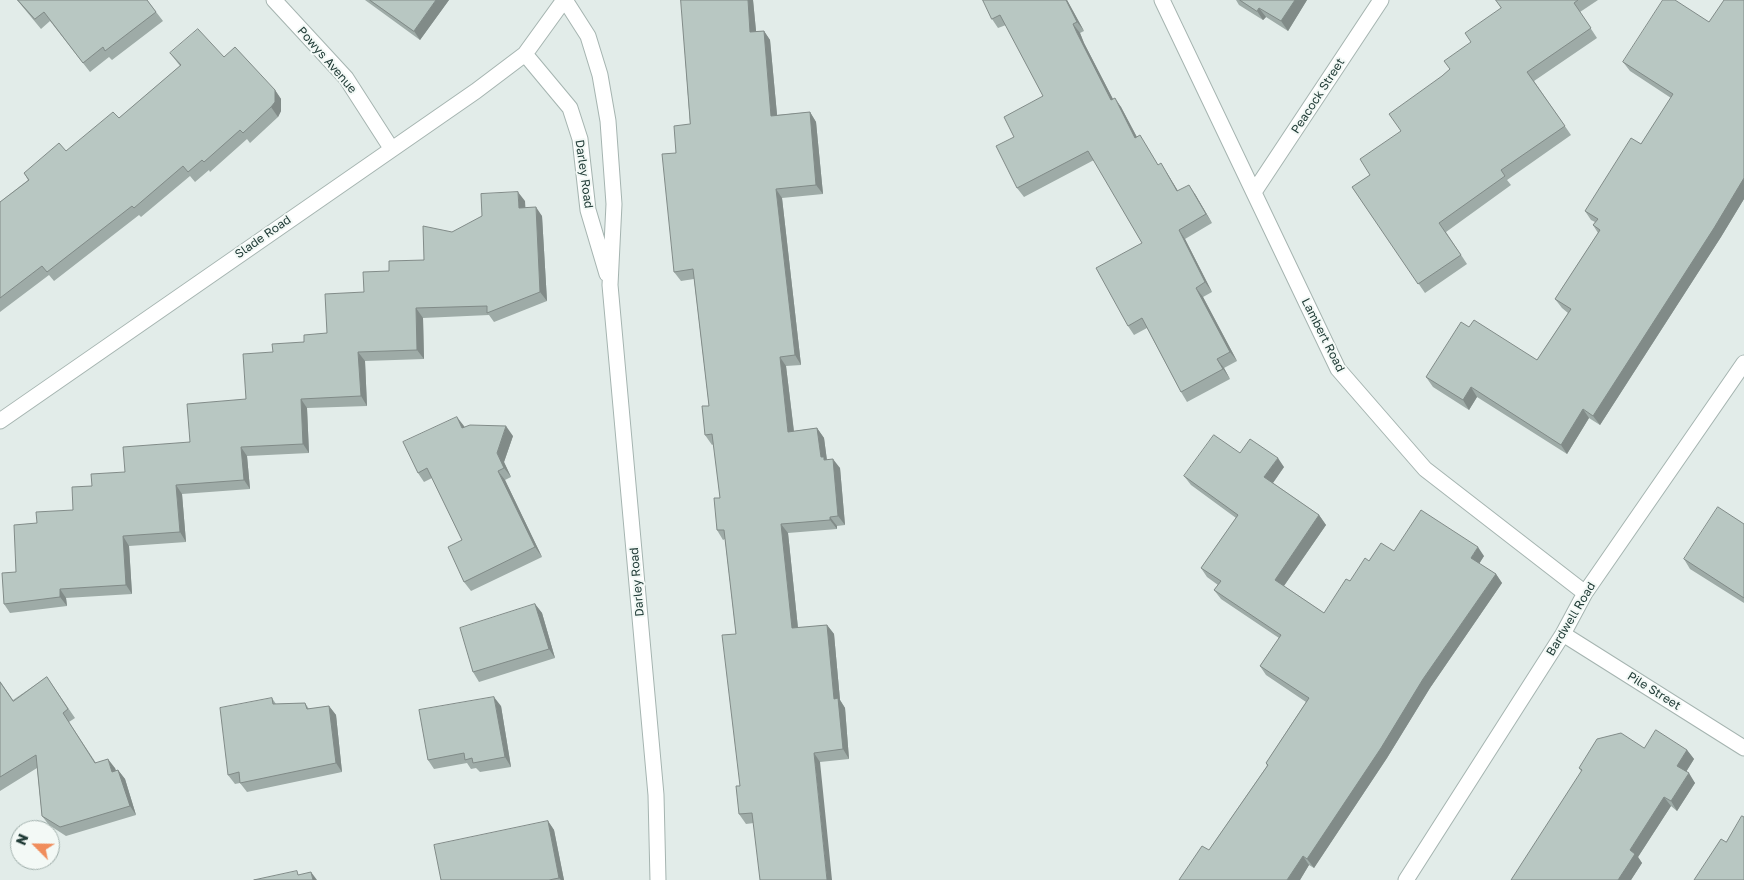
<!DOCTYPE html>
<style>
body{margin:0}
#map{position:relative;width:1744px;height:880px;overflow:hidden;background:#e2ece9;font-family:"Golos Text",sans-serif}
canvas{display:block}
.north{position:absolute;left:10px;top:820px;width:50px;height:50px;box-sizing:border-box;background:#f3f9f6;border:1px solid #9faeaa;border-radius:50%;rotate:293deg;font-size:14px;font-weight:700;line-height:20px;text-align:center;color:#223d38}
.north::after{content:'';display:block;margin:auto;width:18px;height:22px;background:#f08d5c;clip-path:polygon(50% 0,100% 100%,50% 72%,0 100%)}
</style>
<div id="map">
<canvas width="1744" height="880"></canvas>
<div class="north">N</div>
</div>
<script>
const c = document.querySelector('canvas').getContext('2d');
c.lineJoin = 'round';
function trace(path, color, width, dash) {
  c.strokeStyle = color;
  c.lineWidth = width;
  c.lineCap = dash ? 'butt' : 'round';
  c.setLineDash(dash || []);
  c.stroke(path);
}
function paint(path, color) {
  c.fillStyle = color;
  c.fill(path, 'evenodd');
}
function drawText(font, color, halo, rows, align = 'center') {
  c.font = font + ' "Golos Text",sans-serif';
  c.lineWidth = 4;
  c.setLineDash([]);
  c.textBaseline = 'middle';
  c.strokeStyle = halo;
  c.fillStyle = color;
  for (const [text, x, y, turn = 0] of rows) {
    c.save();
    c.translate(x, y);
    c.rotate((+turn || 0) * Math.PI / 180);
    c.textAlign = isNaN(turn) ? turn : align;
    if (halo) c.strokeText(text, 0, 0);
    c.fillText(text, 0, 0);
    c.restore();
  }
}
const minor = new Path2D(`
 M274,0L346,78L391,148
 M565,0L588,36L600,75L608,121L614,204L610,285L656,795L658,880
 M1162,0L1338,369L1425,469L1585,593
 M525,54L570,108L580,139L588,210L607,274
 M1254,192L1381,0
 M0,421L476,91L525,54L564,0
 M1563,634L1744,748
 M1406,880L1563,634L1585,593L1744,363`);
const wall = new Path2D(`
 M17,0H147L163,21L112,60L109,57L90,72L50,21L41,29Z
 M365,0H449L420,40Z
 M681,0H753L756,31H764L770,40L777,115L810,112L816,122L823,194L782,198L801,365L786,366L794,431L817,428L824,438L827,460L840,468L845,525L837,526V529L788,533L798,628L827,625L834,634L840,700L845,708L849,759L820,762L754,823L746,824L739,814L740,786L736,634L725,539L723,540L717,530L720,498L714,444L712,445L705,435L709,406L694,279L681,281L674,272L676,153L690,124Z
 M983,0H1067L1084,31L1080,33L1084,43L1113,99L1121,107L1137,137L1146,145L1158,165L1167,173L1178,191L1195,194L1212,223L1185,239L1212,292L1203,297L1237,361L1224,368L1230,379L1187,402L1181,392L1147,328L1134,335L1128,326L1142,243L1094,160L1024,197L1017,188L1014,137L1043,96L1006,25L998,28L992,19Z
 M1236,0H1307L1288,31L1266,17L1263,20L1239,5Z
 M1496,0H1598L1580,12L1597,38L1534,81L1571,135L1507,180L1511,185L1446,232L1467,264L1425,293L1352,187L1370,175L1401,131L1442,76L1450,69L1471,42L1501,8Z
 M1744,0V199L1721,237L1600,425L1589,418L1567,454L1477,397L1469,410L1433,387L1426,377L1469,327L1537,360L1568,313L1562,308L1555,299L1598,233L1593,225L1595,222L1591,220L1585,211L1641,144L1671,98L1630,71L1623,62L1709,22Z
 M170,53L224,57L275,90L281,99V111L278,117L250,143L247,139L210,172L209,170L195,182L190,176L141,217L139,215L54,281L49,275L0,312V202L28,180L24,173L66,151L119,118L180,66Z
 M525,201V208L542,216L547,301L494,322L489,315L423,318L424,359L365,361L367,406L307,408L309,453L247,456L250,489L182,494L186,542L129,546L132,594L66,598L67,606L10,613L4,604L37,523L73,510L92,486L125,472L190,442L246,399L273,352L304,342L327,333L364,292L389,271L424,260L452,232Z
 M464,427L513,436L504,462L511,477L505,480L542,557L471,591L464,582L462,540L432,478L424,482L418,473Z
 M1240,453L1284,467L1273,483L1319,515L1326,525L1284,586L1324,613L1350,581L1369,561L1394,551L1484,556L1479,564L1496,574L1502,583L1430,688L1387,758L1314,868L1309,865L1300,880H1179L1209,850L1267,766L1266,763L1306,702L1266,675L1260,666L1279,638L1221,599L1214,590L1218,585L1207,577L1201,568L1236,518L1191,485L1184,476Z
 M1744,524V603L1690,569L1684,559Z
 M535,604L542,613L555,658L479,682L473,672Z
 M47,677L75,718L69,722L96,763L115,768L116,771L118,770L125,779L136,815L66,836L49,825L42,816L37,768L0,791V681L13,700Z
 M272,698L276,704L305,703L309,709L329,706L336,715L342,772L247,792L240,783L235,784L228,775Z
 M501,706L511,767L480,772L476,768L471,769L467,763L434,769L428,760Z
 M1644,748L1687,750L1694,759L1686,772L1695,783L1677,811L1671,806L1638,857L1642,863L1631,880L1581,771L1579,768Z
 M548,821L554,830L564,880H441Z`);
const shadedWall = new Path2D(`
 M436,0H449L420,40L414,31Z
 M748,0H753L757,41L750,32Z
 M1066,0H1067L1084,31L1077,22Z
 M1295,0H1307L1288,31L1281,21Z
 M1259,8L1266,17L1263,20L1257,11Z
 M1073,24L1080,33L1084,43L1118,109L1111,100L1077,33Z
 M764,31L770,40L778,125L771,116Z
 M275,90L281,99V111L278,117L271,107Z
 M1115,98L1121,107L1142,147L1135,138Z
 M810,112L816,122L823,194L816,185Z
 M1161,163L1167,173L1184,201L1177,191Z
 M1744,178V199L1721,237L1600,425L1593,416Z
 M1189,185L1195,194L1212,223L1206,214Z
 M776,189L782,198L801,365L795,355Z
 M518,192L525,201L526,217L519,208Z
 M536,207L542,216L547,301L540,292Z
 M1179,230L1185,239L1212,292L1205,282Z
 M1196,288L1203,297L1237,361L1230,352Z
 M416,308L423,318L424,359L417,350Z
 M358,352L365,361L367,406L361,396Z
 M780,357L786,366L795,441L788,432Z
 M1217,359L1224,368L1230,379L1223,369Z
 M1471,387L1477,397L1469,410L1463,400Z
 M301,399L307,408L309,453L303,444Z
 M1583,409L1589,418L1567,454L1561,445Z
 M457,417L464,426L469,438L462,428Z
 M506,426L513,436L504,462L511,477L504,468L497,453Z
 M817,428L824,438L827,461L821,457Z
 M241,447L247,456L250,489L244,480Z
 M1278,458L1284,467L1270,487L1264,477Z
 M833,459L840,468L845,525L838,516Z
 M498,471L505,480L542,557L535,547Z
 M176,485L182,494L186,542L180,532Z
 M1319,515L1326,525L1281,590L1275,580Z
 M830,517L837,526V529L830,520Z
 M781,524L788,533L799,638L792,628Z
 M123,536L129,546L132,594L126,585Z
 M1478,547L1484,556L1477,567L1471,558Z
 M1496,574L1502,583L1430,688L1387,758L1314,868L1307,859L1423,679Z
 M60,589L66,598L67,606L60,597Z
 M535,604L542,613L555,658L549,649Z
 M827,625L834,634L840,700L845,708L849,759L843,749L834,699Z
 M494,697L501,706L511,767L505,757Z
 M329,706L336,715L342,772L336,763Z
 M1687,750L1694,759L1684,775L1677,766Z
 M814,753L820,762L832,880H827Z
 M108,759L115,768L119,781L112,772Z
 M118,770L125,779L136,815L130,806Z
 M1689,773L1695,783L1677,811L1671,801Z
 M1664,797L1671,806L1638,857L1642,863L1631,880H1618L1630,850Z
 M548,821L554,830L564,880H561L559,878Z
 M1303,856L1309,865L1300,880H1287Z
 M311,872L317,880H313Z`);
const building = new Path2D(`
 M18,0H147L156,12L105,51L103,47L83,63L44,12L35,19Z
 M370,0H436L414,31Z
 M681,0H748L750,32L764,31L771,116L810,112L816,185L776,189L795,355L780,357L788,432L817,428L821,457H824V460L833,459L838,516L830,517V520L781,524L792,628L827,625L834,699L838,698L843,749L814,753L827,880H760L752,813L739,814L736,786H740L722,635L736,634L724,530H717L714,498H720L712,434L705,435L702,406H709L693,269L674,272L662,154L676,153L674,126L690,124Z
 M983,0H1066L1077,22L1073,24L1077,33L1111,100L1115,98L1135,138L1140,135L1158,165L1161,163L1177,191L1189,185L1206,214L1179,230L1205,282L1196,288L1230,352L1217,359L1223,369L1181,392L1142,318L1128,326L1096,268L1142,243L1088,151L1017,188L996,146L1014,137L1004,117L1043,96L1000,15L992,19Z
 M1240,0H1295L1281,21L1259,8L1257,11Z
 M1496,0H1578L1574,3L1591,28L1527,72L1565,126L1501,170L1505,176L1439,223L1461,255L1418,284L1352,187L1370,175L1360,159L1401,131L1389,114L1442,76L1450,69L1444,61L1471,42L1465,33L1501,8Z
 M1663,0H1675L1709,22L1724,0H1744V178L1714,228L1593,416L1583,409L1561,445L1471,387L1463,400L1426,377L1461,322L1469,327L1474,320L1537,360L1571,309L1555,299L1600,230L1593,225L1598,219L1585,211L1631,138L1641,144L1673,94L1623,62Z
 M198,29L224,57L235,47L275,90V102L271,107L243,133L240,130L204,162L202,160L188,172L183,166L134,208L132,206L47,272L42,266L0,298V202L29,180L24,173L59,143L66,151L113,112L119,118L181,65L170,53Z
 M518,192L519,208L536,207L540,292L487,313V306L416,308L417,350L358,352L361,396L301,399L303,444L241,447L244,480L176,485L180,532L123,536L126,585L60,589V597L4,604L2,573L16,572L14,525L37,523L36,512L73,510L72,487L92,486L91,474L125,472L123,447L190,442L187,404L246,399L243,354L273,352L272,344L304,342V335L327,333L325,294L364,292L363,272L389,271V261L424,260L423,226L452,232L482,216L481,194Z
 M457,417L462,428L470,425L506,426L497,453L504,468L498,471L535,547L464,582L448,547L462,540L427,468L418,473L403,442Z
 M1214,435L1240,453L1250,439L1278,458L1264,477L1319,515L1275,580L1324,613L1346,579L1350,581L1365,558L1369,561L1381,543L1394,551L1421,510L1478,547L1471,558L1496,574L1423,679L1381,748L1307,859L1303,856L1287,880H1179L1202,846L1209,850L1268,765L1266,763L1309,698L1260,666L1281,635L1214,590L1221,581L1201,568L1238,515L1184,476Z
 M1718,507L1744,524V598L1684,559Z
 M535,604L549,649L473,672L460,628Z
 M47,677L68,709L63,713L95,763L108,759L112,772L118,770L130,806L60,827L42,816L36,755L0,777V682L13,701Z
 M494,697L505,757L473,763L472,758L465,760L464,753L428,760L419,710Z
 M272,698L273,704L305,703L307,709L329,706L336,763L240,783L239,772L228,775L220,708Z
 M1656,730L1687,750L1677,766L1689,773L1671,801L1664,797L1630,850L1635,854L1618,880H1511L1582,770L1579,768L1597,739L1621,733L1644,748Z
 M1742,816L1744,817V880H1694L1721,839L1726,842Z
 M548,821L559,878L549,880H441L434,845Z
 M297,871L298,875L311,872L313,880H254Z`);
const streetNames = [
 ["Powys Avenue",327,60,49],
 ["Peacock Street",1318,96,-57],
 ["Darley Road",584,174,82],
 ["Slade Road",263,237,-35],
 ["Lambert Road",1323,335,63],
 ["Darley Road",637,582,-95],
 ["Bardwell Road",1571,619,-59],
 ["Pile Street",1654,691,32]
];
trace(minor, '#a5b4b0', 17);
trace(minor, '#fff', 15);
paint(wall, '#9eaba7');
paint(shadedWall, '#818b88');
paint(building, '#b8c7c2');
trace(building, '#818b88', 1);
drawText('12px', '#223d38', '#f3f9f6', streetNames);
</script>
